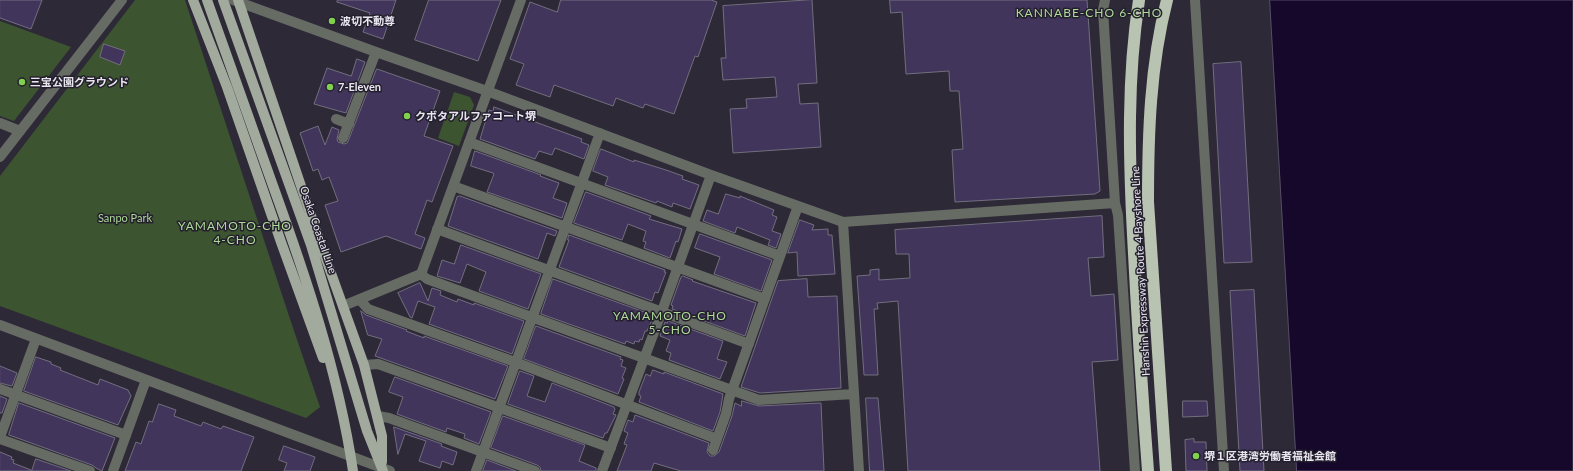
<!DOCTYPE html>
<meta charset="utf-8">
<style>
body{margin:0}
canvas{display:block;background:#2d2937}
</style>
<canvas width="1573" height="471"></canvas>
<script>
const c = document.querySelector('canvas').getContext('2d');
c.lineJoin = 'round';
function paint(path, color) {
  c.fillStyle = color;
  c.fill(path, 'evenodd');
}
function trace(path, color, width, dash) {
  c.strokeStyle = color;
  c.lineWidth = width;
  c.lineCap = dash ? 'butt' : 'round';
  c.setLineDash(dash || []);
  c.stroke(path);
}
function drawText(font, color, halo, rows, align = 'center') {
  c.font = font + ' Lato,"Noto Sans JP",sans-serif';
  c.lineWidth = 3;
  c.setLineDash([]);
  c.textBaseline = 'middle';
  c.strokeStyle = halo;
  c.fillStyle = color;
  for (const [text, x, y, turn = 0] of rows) {
    c.save();
    c.translate(x, y);
    c.rotate((+turn || 0) * Math.PI / 180);
    c.textAlign = isNaN(turn) ? turn : align;
    if (halo) c.strokeText(text, 0, 0);
    c.fillText(text, 0, 0);
    c.restore();
  }
}
const green = new Path2D(`
 M135,0H185L290,319L320,407L306,418L0,306V176Z
 M0,21L71,47L14,121L0,116Z
 M454,92L470,97L474,105L459,146L438,138Z`);
const water = new Path2D(`
 M1270,0H1573V471H1297Z`);
const building = new Path2D(`
 M0,0H42L31,29L0,18Z
 M338,0H396L383,39L363,32L370,13L337,2Z
 M429,0H501L478,61L415,40Z
 M561,0H711L717,2L698,57L695,56L674,114L645,104L643,108L616,98L613,106L554,85L550,97L516,85L524,64L510,59L530,2L557,12Z
 M812,0L817,83L798,84L800,104L818,103L821,147L733,153L730,109L747,108L746,99L777,97L775,77L723,80L721,58H726L723,6Z
 M890,0H1087L1100,191L1095,194L955,202L952,150L963,149L959,91H950L949,71L906,74L902,12L891,13Z
 M104,44L125,51L120,65L100,57Z
 M357,59L365,62L346,113L314,104L327,68L351,76Z
 M1241,62L1252,262L1224,263L1213,64Z
 M377,69L440,91L424,136L453,146L432,202L427,200L415,234L425,238L421,249L386,236L341,252L325,205L338,201L329,177L322,180L318,169L313,171L300,133L318,126L325,145L332,127L339,130L337,139L338,142L344,144L347,143Z
 M494,107L582,139L581,142L589,145L584,159L555,148L552,155L539,151L535,159L480,139L489,110L493,111Z
 M601,149L634,162V160L666,170L683,176L682,179L699,185L690,209L673,203L672,207L657,201L656,203L605,185L608,177L593,171Z
 M475,151L541,175L540,176L559,183L553,198L567,203L562,218L487,192L494,174L493,173L471,166Z
 M586,192L651,216L649,219L682,229L678,242L676,241L670,258L644,248L646,242L643,241L646,231L628,224L622,240L574,223Z
 M726,194L740,198V196L774,210L772,215L777,217L772,231L781,234L776,248L768,245L770,240L737,227L735,233L703,221L707,210L718,214Z
 M460,196L557,231L555,236L547,233L538,259L448,226L457,197Z
 M1102,216L1104,257L1088,258L1091,296L1114,294L1118,360L1092,362L1100,471H908L898,301L877,303L878,309H874L878,375H864L857,276L870,275V270L879,269V280L910,278L909,254H896L895,230Z
 M800,220L814,225L812,230L828,229V235H832L835,274L798,276L797,252L788,253Z
 M700,234L772,260L761,291L714,274L720,257L695,248Z
 M569,235L665,270L664,272H666L658,293L655,292L652,301L559,267L569,240H568Z
 M461,245L541,274L528,309L479,291L486,272L467,264L460,283L437,276L442,260L454,264Z
 M683,276L693,280L692,281L756,303L745,336L672,309L673,306L671,305L681,277Z
 M553,279L647,313L646,315L653,318L647,331H645L642,340L640,339L639,342L635,341L634,344L626,341L625,344L541,314Z
 M807,279L808,297L837,296L841,388L760,393L741,387L778,281Z
 M420,283L428,301L432,288L441,291L440,295L457,302L458,299L474,305V303L524,321L512,354L429,324L435,307L418,301L412,318L410,317L398,293Z
 M1254,290L1264,471H1240L1230,291Z
 M361,311L366,315L407,330L406,331L424,338V336L508,366L495,399L375,356L382,339L368,335Z
 M668,321L723,341L717,359L727,362L720,379L669,360L671,353L666,351L670,340L660,336L665,322L667,323Z
 M536,326L621,357L620,359L623,360L621,366L626,368L622,378L624,379L618,394L524,359Z
 M36,357L51,362V364L61,368L60,370L98,385L100,379L128,390L131,396L118,425L24,391Z
 M0,366L17,373L12,386L0,383Z
 M653,370L664,374V372L723,394L720,412L713,431L639,402L641,396L639,395V392L646,374L650,376Z
 M520,371L534,376L527,396L545,402L552,383L614,407L615,409L613,414L616,415L607,433H605L603,438L508,404Z
 M395,377L491,412L479,444L464,438L465,434L447,428L446,432L397,414L403,397L389,392Z
 M0,396L7,399L2,413H0Z
 M866,398H878L884,471H870Z
 M742,401L759,406L821,403L824,471H681L654,463L651,471H617L627,445L624,444L628,433L624,431L628,420L633,422L635,415L709,443L707,452L710,456H714L719,452L732,416L735,403L741,406Z
 M1183,401H1207L1208,416L1183,417Z
 M19,403L115,438L102,471L96,468L92,465L9,435Z
 M159,404L176,410L174,416L201,426L203,422L221,429L223,426L254,437L241,471H125L136,442L141,444L149,421L152,422Z
 M503,416L585,445L579,461L596,468V471H541L540,467L537,465L491,448Z
 M394,427L442,444L441,446L457,452L453,465L442,461L440,468L419,461L426,441L405,434L398,454Z
 M1194,439V442H1206L1207,471H1186L1185,440Z
 M284,446L315,457L310,471H284L287,463L279,460Z
 M0,452L12,457L11,459L14,460L13,463L31,470V471H0Z
 M36,459L71,471H32Z
 M487,460L516,471H483Z`);
const minor = new Path2D(`
 M233,0L376,52L487,91L711,175L843,222L1115,203
 M1105,0L1103,10L1115,203L1118,215L1135,471
 M1195,0L1224,471
 M336,119L349,124
 M0,123L20,131
 M343,138L376,52
 M469,142L780,256
 M453,186L765,299
 M843,222L859,471
 M437,229L749,344
 M421,274L427,279L759,400L853,394
 M360,300L368,309L515,362L717,439
 M343,306L421,274L521,0
 M364,365L378,364L611,448
 M0,389L126,435
 M378,416L389,418L535,471
 M0,437L36,339
 M0,439L90,471
 M713,450L726,414L729,399L798,206
 M476,471L600,133
 M602,471L662,311L711,175`);
const tertiary = new Path2D(`
 M0,157L122,0
 M0,325L390,471
 M113,471L146,380`);
const primary = new Path2D(`
 M193,0L227,87L281,242L323,358
 M207,0C229,61 250,122 272,183C306,277 338,371 353,471
 M223,0L311,245L367,431L383,471
 M238,0L322,248L364,365L382,436V462`);
const motorway = new Path2D(`
 M1139,0C1127,78 1129,157 1133,235C1137,314 1142,393 1148,471
 M1166,471L1148,202C1148,134 1150,66 1167,0`);
const markers = [
 [332,21,4,"#82d04f"],
 [22,82,4,"#82d04f"],
 [330,87,4,"#82d04f"],
 [407,116,4,"#82d04f"],
 [1196,456,4,"#82d04f"]
];
const poiNames = [
 ["波切不動尊",340,21],
 ["三宝公園グラウンド",30,82],
 ["7-Eleven",338,87],
 ["クボタアルファコート堺",415,116],
 ["堺１区港湾労働者福祉会館",1204,456]
];
const parkNames = [
 ["Sanpo Park",125,218]
];
const streetNames = [
 ["Osaka Coastal Line",318,230,71],
 ["Hanshin Expressway Route 4 Bayshore Line",1141,271,-93]
];
const neighbourhoodNames = [
 ["KANNABE-CHO 6-CHO",1089,13],
 ["YAMAMOTO-CHO",235,226],
 ["4-CHO",235,240],
 ["YAMAMOTO-CHO",670,316],
 ["5-CHO",670,330]
];
paint(green, '#3d5430');
paint(water, '#16082b');
trace(water, '#554b66', 1);
paint(building, '#41355c');
trace(building, '#726e7e', 1);
trace(minor, '#666b64', 10);
trace(tertiary, '#666b64', 10);
trace(primary, '#a1aa9c', 10);
trace(motorway, '#b8c3b2', 12);
for (const [x, y, r, color] of markers) {
  const dot = new Path2D();
  dot.arc(x, y, r, 0, 2 * Math.PI);
  c.fillStyle = color;
  c.fill(dot);
  trace(dot, '#231f2d', 1.5);
}
drawText('bold 11px', '#e9e6f0', '#231f2d', poiNames, 'left');
drawText('11px', '#aed898', '#231f2d', parkNames);
drawText('11px', '#e9e6f0', '#231f2d', streetNames);
c.letterSpacing = '1px';
drawText('12px', '#afda98', '#231f2d', neighbourhoodNames);
c.letterSpacing = '0px';
</script>
